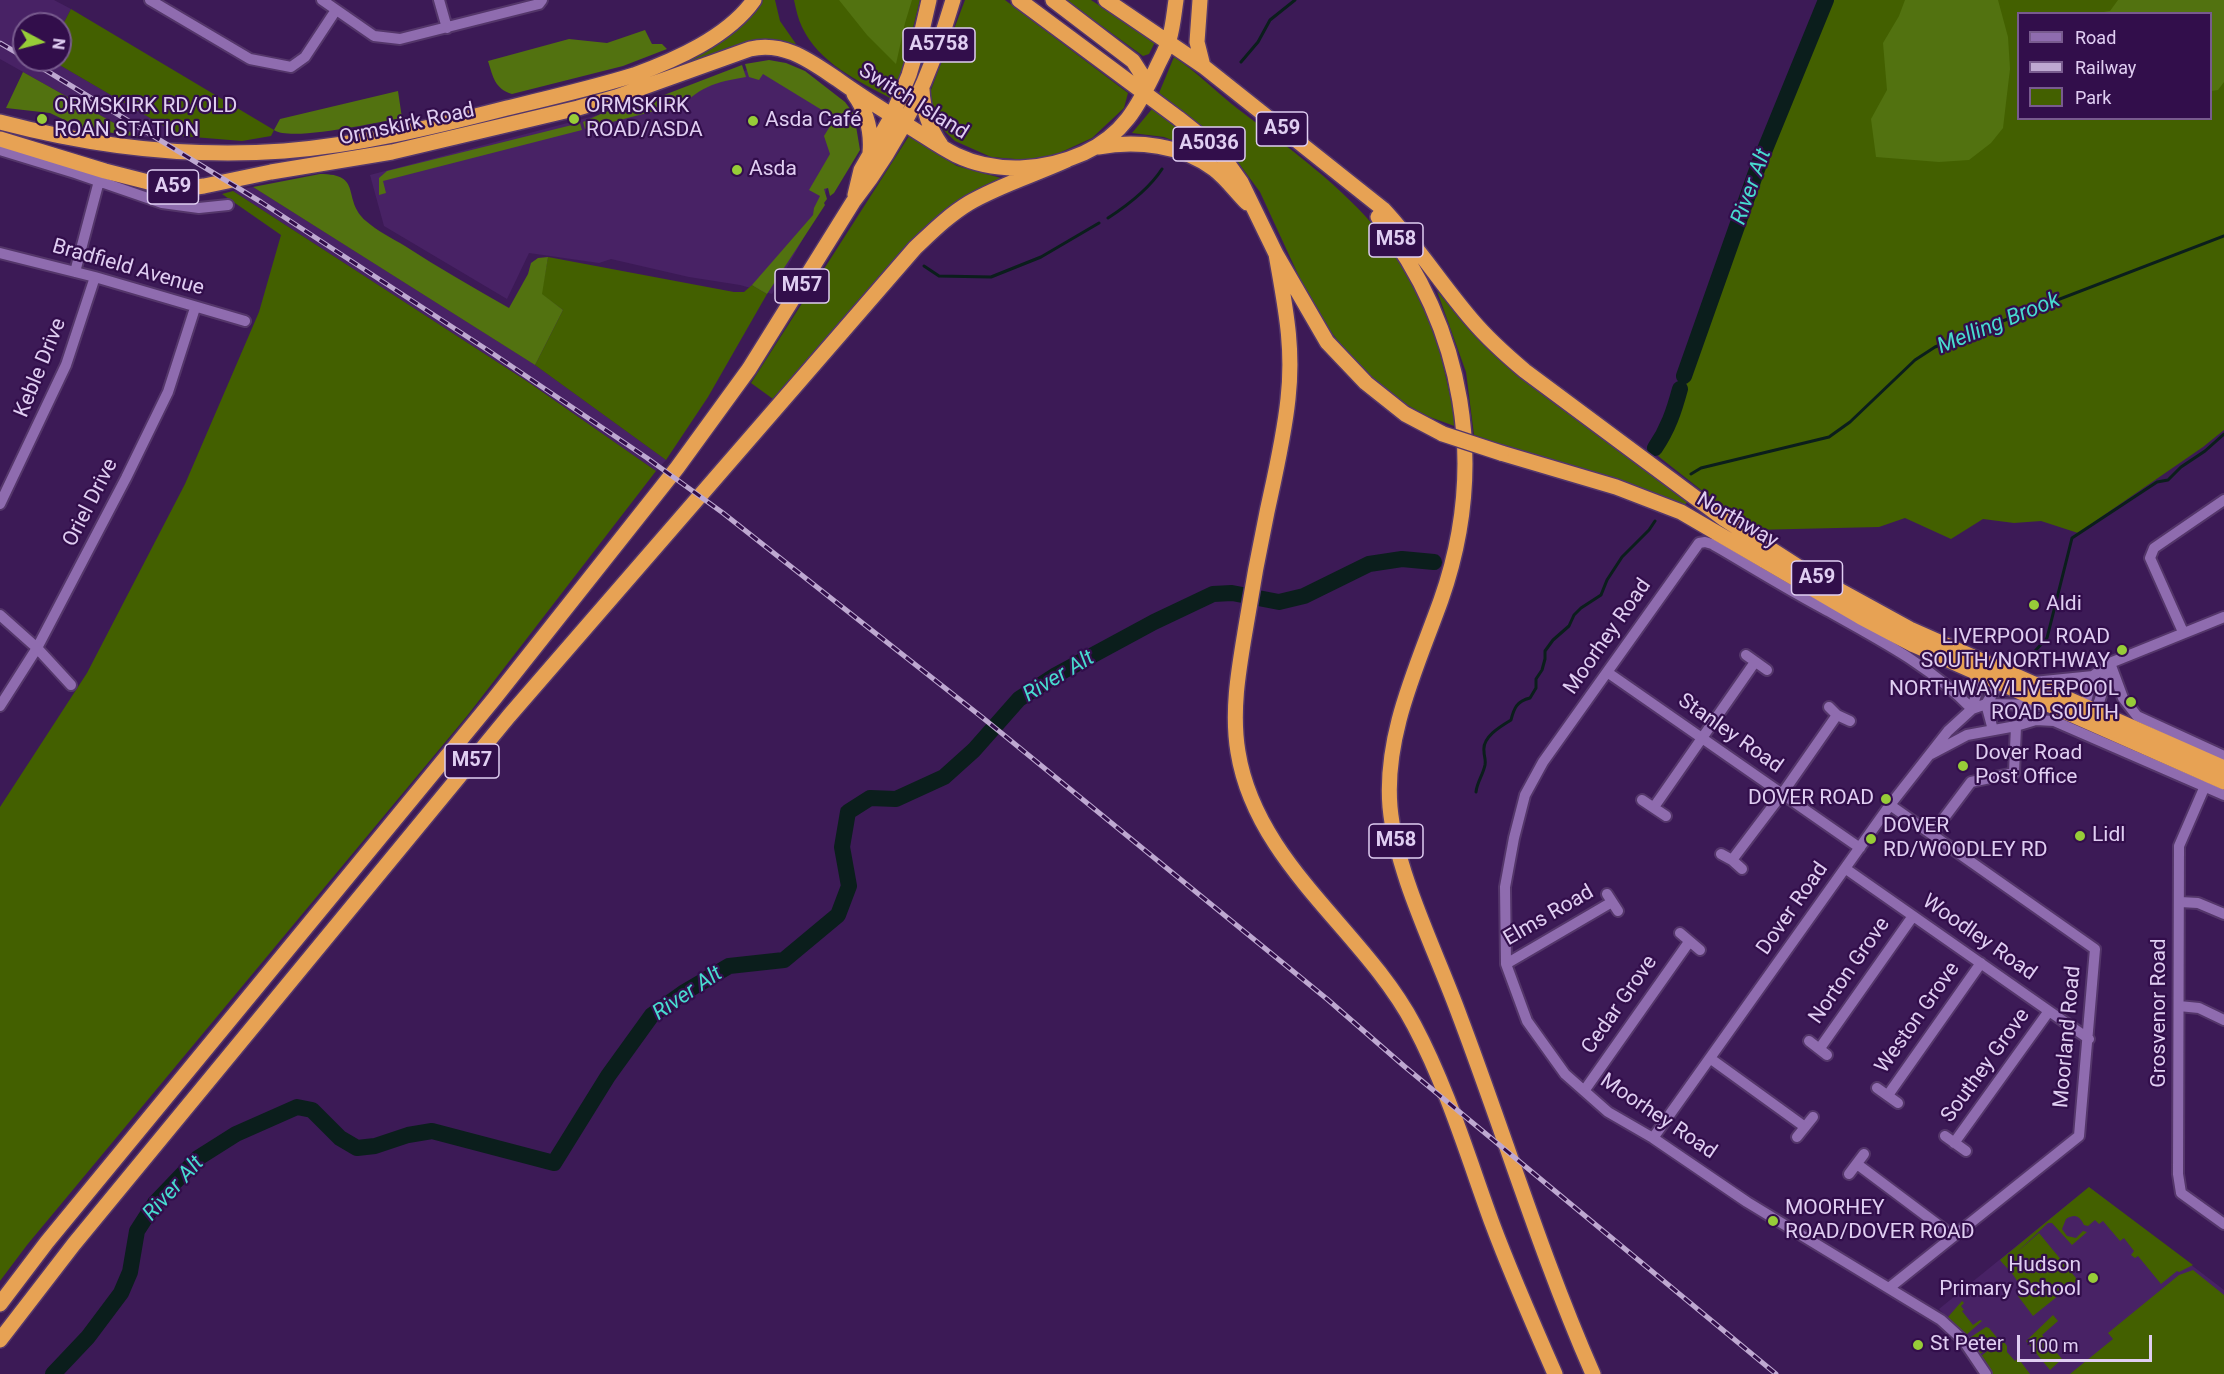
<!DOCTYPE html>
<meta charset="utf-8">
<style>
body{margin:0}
#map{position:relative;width:2224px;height:1374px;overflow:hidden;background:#3c1a56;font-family:Roboto,sans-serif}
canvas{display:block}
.legend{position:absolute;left:2017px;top:12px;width:195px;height:108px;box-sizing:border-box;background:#320e4b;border:2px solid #785b8e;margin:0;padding:8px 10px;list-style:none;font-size:18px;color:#e0cef2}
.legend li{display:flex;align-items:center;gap:12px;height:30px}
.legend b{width:30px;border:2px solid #785b8e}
.north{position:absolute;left:12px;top:12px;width:60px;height:60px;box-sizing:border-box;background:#320e4b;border:2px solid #785b8e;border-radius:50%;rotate:97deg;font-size:16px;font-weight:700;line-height:24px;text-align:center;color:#e0cef2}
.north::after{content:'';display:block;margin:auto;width:21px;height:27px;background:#97cc38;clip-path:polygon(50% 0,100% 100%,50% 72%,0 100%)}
.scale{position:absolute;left:2017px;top:1335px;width:135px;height:27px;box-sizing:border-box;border:3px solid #e0cef2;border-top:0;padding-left:8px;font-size:18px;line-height:21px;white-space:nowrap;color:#e0cef2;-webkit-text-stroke:4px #320e4b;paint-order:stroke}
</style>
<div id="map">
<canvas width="2224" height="1374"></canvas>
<ul class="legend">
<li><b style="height:8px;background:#8f6caf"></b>Road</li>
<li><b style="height:8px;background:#bea8d1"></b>Railway</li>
<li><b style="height:16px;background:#436000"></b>Park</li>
</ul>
<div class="north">N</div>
<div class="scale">100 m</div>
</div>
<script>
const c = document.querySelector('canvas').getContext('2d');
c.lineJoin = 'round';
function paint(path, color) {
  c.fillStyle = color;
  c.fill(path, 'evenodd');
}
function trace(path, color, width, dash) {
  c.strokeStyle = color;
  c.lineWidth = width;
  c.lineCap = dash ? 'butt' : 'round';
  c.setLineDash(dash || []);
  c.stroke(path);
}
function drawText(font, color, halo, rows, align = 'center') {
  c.font = font + ' Roboto,sans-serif';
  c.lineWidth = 4.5;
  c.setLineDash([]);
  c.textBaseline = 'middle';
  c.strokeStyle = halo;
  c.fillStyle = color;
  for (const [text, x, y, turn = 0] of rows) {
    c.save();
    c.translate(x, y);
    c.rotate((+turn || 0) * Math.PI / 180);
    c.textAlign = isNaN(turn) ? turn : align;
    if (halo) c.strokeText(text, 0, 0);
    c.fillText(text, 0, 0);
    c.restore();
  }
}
const built = new Path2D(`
 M0,0H54L71,9L60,30V24H24V60H51L181,136L139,137L0,59Z
 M763,64L844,120L836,156L822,205L772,294L740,285L689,277L611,259L599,263L529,253L507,299L384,226L370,175L689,91Z
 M253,187L535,365L666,460L656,471L528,382L233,191Z
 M2089,1187L2224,1290V1374H1992L1967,1338L1939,1309Z`);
const green = new Path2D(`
 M761,0H775L780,21L796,44L774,42L684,70L681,64L727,36L753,15Z
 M794,0H920L904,64L892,99C858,81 819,63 802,27C798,19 796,9 794,0Z
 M965,0H1005L1128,93L1124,108L1092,138L1057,154L1027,160L991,157L955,141L936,123L929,95Z
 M1066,0H1091L1155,42L1149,54L1143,56Z
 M1831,0H2224V430L2203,447L2078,533L2041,521L2014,523L1983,519L1951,539L1905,518L1879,527L1752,530L1658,456L1674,430L1691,367L1724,285L1763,169ZM2018,14H2210V118H2018Z
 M71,9L274,130L271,136L242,141L181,136L51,60H60V30Z
 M1174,57C1197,72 1216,92 1238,109C1316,169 1384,215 1427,308C1431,317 1433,329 1436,339C1445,368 1450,398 1457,427L1427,416L1391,396L1347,353L1314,309L1260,192L1226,146L1159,93Z
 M1152,109L1188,133L1208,154L1164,137L1132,133Z
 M909,136L957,166L1001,178L946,209L907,246L773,399L751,383Z
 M233,191L528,382L656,471L467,716L27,1245L0,1281V807L87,673L185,484L259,312L281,235L222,194Z
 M548,257L734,292H744L752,285L767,294L708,397L666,460L535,365L563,310L541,294Z
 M1437,291L1490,351L1551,401L1650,471L1687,502L1683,508L1474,435L1466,372Z
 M2089,1187L2193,1265L2179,1272L2177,1271L2161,1284L2138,1256L2135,1258L2131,1255L2134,1251L2124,1238L2120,1241L2103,1221L2099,1224L2095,1220L2088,1226L2084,1225C2080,1217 2076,1213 2066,1219L2062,1229L2067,1236L2076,1238L2083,1231L2087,1232L2072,1245L2052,1223H2048L2016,1253L2039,1233L2076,1278L2079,1279L2033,1316L2018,1296C2025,1283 2008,1270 2000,1260Z
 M2193,1270L2224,1295V1374H2070L2113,1339L2108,1333L2179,1275Z
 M1962,1301L1964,1303L1961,1306L1964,1310L1962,1311L1973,1325L1980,1320L1982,1321L1965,1336L1948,1317Z
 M2053,1315L2058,1321L2042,1335L2062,1359L2050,1370L2026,1341Z
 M1986,1327L1989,1328L1999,1340L1979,1355L1968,1339Z
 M2002,1339L2007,1346V1352L2015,1361L2018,1358L2030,1374H1992L1980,1357Z`);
const forest = new Path2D(`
 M839,0H912L905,23L896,64L867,35Z
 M1905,0H1998L2008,37L2010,69L2003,128L1991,143L1969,160L1939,162L1876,157L1871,119L1887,90L1883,43L1899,16Z
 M2118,0H2224V82L2218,90L2211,91L2210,14L2097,13L2110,11Z
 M645,30L652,44H662L667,49L623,66L512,94C495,89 493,77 488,61L569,39L607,43Z
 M769,60L786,63L805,71L845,102L854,114L860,150L834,193L830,196L828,188L824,189L827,199L824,203L825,205L767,294L752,285L813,215L814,208L820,196L809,190L830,154L824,136L835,118L763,74L759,80L749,77L745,64Z
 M742,65L746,77C716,82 696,87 677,113L674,106L585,129L583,122L605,112L651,100Z
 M23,72L139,137L81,128L50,113L6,108Z
 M398,91L402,118C378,122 291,142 274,130L280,119Z
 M580,123L582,130L383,181L386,193L379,195V178L387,171Z
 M320,174C364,174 341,199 366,221C377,231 392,238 405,246C439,268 474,288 509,308L528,274L531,263L538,258L548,257L542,294L563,310L535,365L253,187Z`);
const stream = new Path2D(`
 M1241,62L1258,42L1270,20L1295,0
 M1108,218C1128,205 1149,189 1162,169
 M924,266L939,276L991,277L1041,257L1099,223
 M1691,474L1701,468L1829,437L1850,422L1915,360L1935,347L2224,236
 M2023,664L2047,638L2072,538L2157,482L2168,480L2181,467L2205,451L2224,434
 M1476,792C1477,782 1483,775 1485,765C1486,759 1484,757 1484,751C1482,737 1501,726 1511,720C1514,708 1517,701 1530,698L1536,688V679L1542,670L1545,659V651L1553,640L1569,626L1574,615L1581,608L1601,595L1607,580L1622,557L1649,530L1655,521`);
const river = new Path2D(`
 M1684,376L1759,164L1826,0
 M1655,448C1668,429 1674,411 1680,389
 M53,1374L88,1337L121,1293L130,1272L137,1231L155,1203L198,1158L236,1134L297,1107L312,1110L340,1138L357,1148L375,1146L408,1135L432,1131L554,1163L608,1076L652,1015L683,993L729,966L784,960L838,915L849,886L842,847L848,812L870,798L896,799L944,777L974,750L1019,699L1056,675L1154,622L1213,594L1232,593L1279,602L1304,596L1369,564L1402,559L1434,562`);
const minor = new Path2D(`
 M150,0L250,59L291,67L305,57L336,10
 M322,0L374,36L400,39L539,4L542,0
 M439,0L447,28
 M0,150L75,173L162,203L199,208L228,205
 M0,253L95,277L245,321
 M75,272L99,181
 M0,504L66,365L95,277
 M0,615L37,648L71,685
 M2183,632L2150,558L2154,548L2224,500
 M1746,655L1767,670
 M2110,663L2123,698L2137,716L2224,756
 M1607,672L1860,848
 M2034,682L2093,676L2110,663L2224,617
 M1986,704L2002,679
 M1986,704L1993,730
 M0,706L37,648L126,478L168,392L195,308
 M1829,707L1837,715L1850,721
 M1972,709C1931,666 1879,640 1828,611C1788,590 1750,566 1712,544L1705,542L1699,543L1543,762L1525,795L1514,838L1505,887L1506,964L1527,1021L1565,1074L1608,1112L1653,1138L1747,1202L1941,1320L1963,1340L1986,1374
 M1972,709L1977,691L1974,671
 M2083,712L2093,676
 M2091,716C2103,702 2103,681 2109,664
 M2016,726L2036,720L2054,721L2224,795
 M1931,754L1967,735L2016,726L2014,773L1971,782L1932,834
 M2205,786L2179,846L2178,1174L2181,1193L2224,1224
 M1642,800L1666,816
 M1654,807L1755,662
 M1721,854L1732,860L1742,869
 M1732,860L1782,794L1837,715
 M1846,869L2089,1039
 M1607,894L1618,911
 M2180,902L2198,903L2224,914
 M1680,933L1700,950
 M1506,964L1612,902
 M2179,1006L2199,1008L2224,1020
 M1809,1041L1827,1055
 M1820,1048L1913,916
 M1711,1059L1805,1127
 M1877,1088L1898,1103
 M1584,1091L1689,942
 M1888,1095L1981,963
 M1945,1136L1966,1151
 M1797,1137L1813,1117
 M1653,1138L1890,805L1948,731L1972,709L1986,704L2044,705
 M1954,1143L2049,1011
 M1857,1164L1953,1236
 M1849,1174L1864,1154
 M1889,1288L2079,1136L2095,949L1890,805`);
const highway = new Path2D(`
 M1019,0L1178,118L1202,137L1224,158L1241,182L1276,254L1327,342L1366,383L1405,414L1443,434
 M1053,0L1133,61L1142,75L1145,94
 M1106,0L1203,66L1383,209C1416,244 1441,284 1472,320C1488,339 1506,355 1525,371L1724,519L1808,573L1910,629L2224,768
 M1200,0L1197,42L1203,66
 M922,89C923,110 929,128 941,145
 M854,94C867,112 872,131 870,153
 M0,122C91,146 189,158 284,151C359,145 433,127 507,108C549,98 592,88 634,75C675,60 728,37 754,0
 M0,139L105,171L160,185L189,188L204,186L271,172L392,152L578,108L616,97L750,49C784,41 810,61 837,79C859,95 882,109 905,124C922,134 938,146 956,155C996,174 1044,171 1084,153C1123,135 1138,107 1156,69C1160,60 1166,50 1169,40C1173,27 1174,13 1176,0
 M1098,147C1137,140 1182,145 1214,169C1226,178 1236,192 1247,203
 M855,195L861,170L892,116L909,75L921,35L929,0
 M1378,217C1465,329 1488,466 1441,600C1417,667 1384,735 1390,807C1396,874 1437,953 1460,1017C1505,1136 1542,1258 1593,1374
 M1276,254C1285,306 1294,346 1288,399C1284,437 1275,475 1267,512C1259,550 1252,588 1246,626C1239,668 1231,710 1238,752C1256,864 1364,930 1414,1025C1447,1087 1468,1157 1492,1223C1511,1274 1533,1324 1555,1374
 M1501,453L1616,487L1681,512L1861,617L1914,645L2224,782
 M0,1304L47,1242L494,699L677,468L749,369L853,202C902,139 931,76 953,0
 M0,1340L74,1244L509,716L915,248C932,232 949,215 969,203C1000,185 1034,175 1067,160`);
const rail = new Path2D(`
 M0,43L24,57
 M29,60L261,202L489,351L647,458L723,513L983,718L1327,999L1404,1066L1776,1374`);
const highwayBridge = new Path2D(`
 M1443,434L1501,453`);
const markers = [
 [42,119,6,"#97cc38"],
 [574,119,6,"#97cc38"],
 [753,121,6,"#97cc38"],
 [737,170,6,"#97cc38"],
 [2034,605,6,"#97cc38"],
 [2122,650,6,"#97cc38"],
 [2131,702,6,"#97cc38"],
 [1963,766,6,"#97cc38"],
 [1886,799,6,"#97cc38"],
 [2080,836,6,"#97cc38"],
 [1871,839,6,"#97cc38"],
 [1773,1221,6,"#97cc38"],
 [2093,1278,6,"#97cc38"],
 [1918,1345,6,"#97cc38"]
];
const shields = [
 [939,45,72],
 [1282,129,51],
 [1209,144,72],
 [173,187,51],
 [1396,240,54],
 [802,286,54],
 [1817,578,51],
 [472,761,54],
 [1396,841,54]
];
const shieldNames = [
 ["A5758",939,45],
 ["A59",1282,129],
 ["A5036",1209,144],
 ["A59",173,187],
 ["M58",1396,240],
 ["M57",802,286],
 ["A59",1817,578],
 ["M57",472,761],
 ["M58",1396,841]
];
const streetNames = [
 ["Switch Island",913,102,32],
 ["Ormskirk Road",407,125,-12],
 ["Bradfield Avenue",128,268,16],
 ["Keble Drive",41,368,-68],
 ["Oriel Drive",91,503,-63],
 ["Northway",1737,521,30],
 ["Moorhey Road",1608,637,-55],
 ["Stanley Road",1730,734,35],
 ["Dover Road",1793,909,-55],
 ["Elms Road",1549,916,-30],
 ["Woodley Road",1979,938,35],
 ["Norton Grove",1850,971,-55],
 ["Cedar Grove",1620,1005,-55],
 ["Grosvenor Road",2160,1013,-90],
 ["Weston Grove",1918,1018,-55],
 ["Moorland Road",2068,1037,-85],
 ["Southey Grove",1986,1066,-54],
 ["Moorhey Road",1658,1117,34]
];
const poiNames = [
 ["ORMSKIRK RD/OLD",54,107],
 ["ROAN STATION",54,131],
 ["ORMSKIRK",586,107],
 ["ROAD/ASDA",586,131],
 ["Asda Café",765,121],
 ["Asda",749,170],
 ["Aldi",2046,605],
 ["LIVERPOOL ROAD",2110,638,"right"],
 ["SOUTH/NORTHWAY",2110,662,"right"],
 ["NORTHWAY/LIVERPOOL",2119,690,"right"],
 ["ROAD SOUTH",2119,714,"right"],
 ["Dover Road",1975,754],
 ["Post Office",1975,778],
 ["DOVER ROAD",1874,799,"right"],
 ["DOVER",1883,827],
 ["RD/WOODLEY RD",1883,851],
 ["Lidl",2092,836],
 ["MOORHEY",1785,1209],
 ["ROAD/DOVER ROAD",1785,1233],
 ["Hudson",2081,1266,"right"],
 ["Primary School",2081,1290,"right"],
 ["St Peter",1930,1345]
];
const waterNames = [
 ["River Alt",1752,187,-70],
 ["Melling Brook",1999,324,-22],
 ["River Alt",1059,677,-31],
 ["River Alt",688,994,-34],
 ["River Alt",174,1189,-48]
];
paint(built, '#482265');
paint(green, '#436000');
paint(forest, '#527210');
trace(stream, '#0b1e1c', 3);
trace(river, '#0b1e1c', 16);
trace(minor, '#54366a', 14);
trace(highway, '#54366a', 18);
trace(minor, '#8f6caf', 10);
trace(highway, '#e7a254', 15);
trace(rail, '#bea8d1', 5);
trace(rail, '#320e4b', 3, [9]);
trace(highwayBridge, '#54366a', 18, []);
trace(highwayBridge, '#e7a254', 15);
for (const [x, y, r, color] of markers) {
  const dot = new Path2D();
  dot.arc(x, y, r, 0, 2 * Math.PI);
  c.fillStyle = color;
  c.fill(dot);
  trace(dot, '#320e4b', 2);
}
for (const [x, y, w] of shields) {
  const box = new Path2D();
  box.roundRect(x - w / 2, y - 17, w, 34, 4.5);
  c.fillStyle = '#320e4b';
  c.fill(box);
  trace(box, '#e0cef2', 1.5);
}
drawText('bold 20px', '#e0cef2', null, shieldNames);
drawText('21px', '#e0cef2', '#320e4b', streetNames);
drawText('21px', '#e0cef2', '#320e4b', poiNames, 'left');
drawText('italic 22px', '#48dbcf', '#320e4b', waterNames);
</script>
